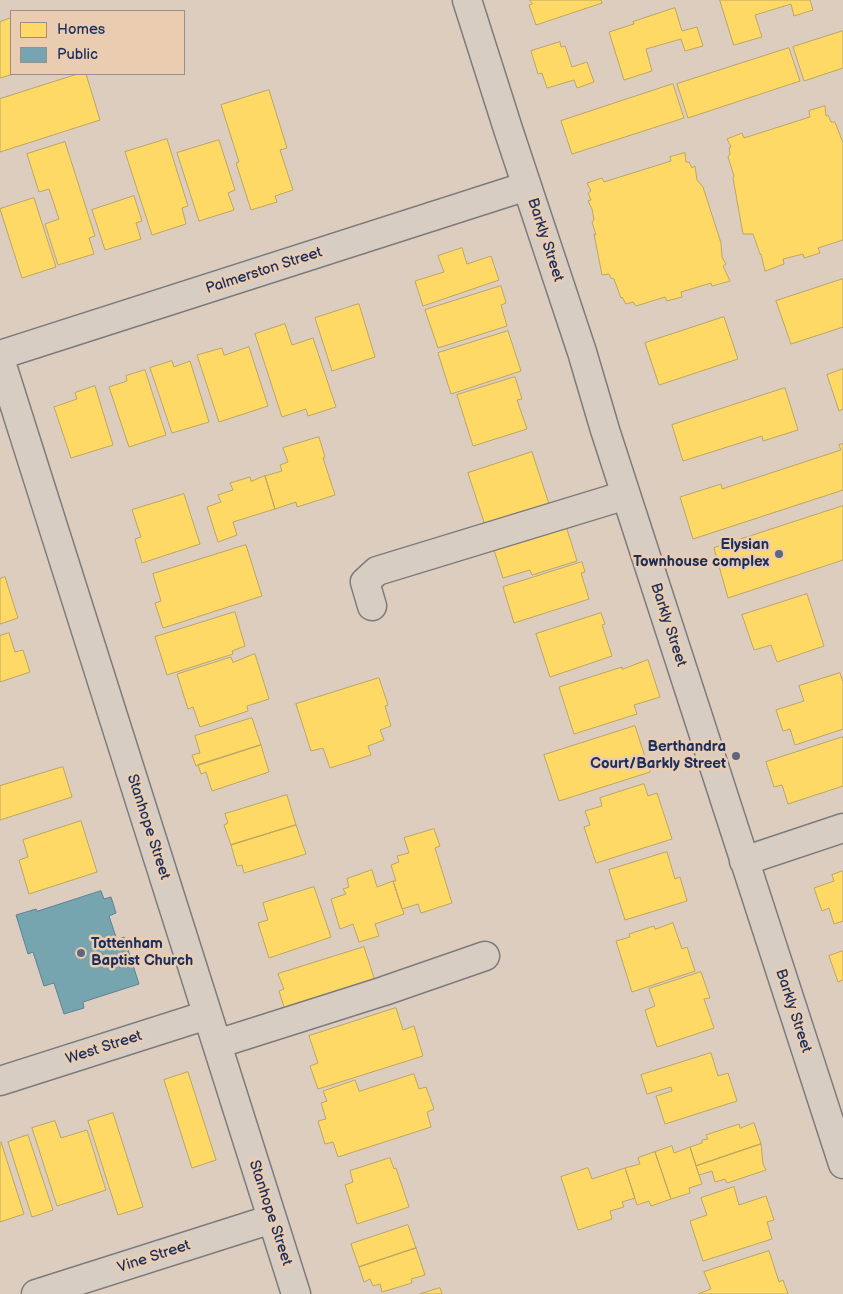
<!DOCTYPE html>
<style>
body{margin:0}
#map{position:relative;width:843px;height:1294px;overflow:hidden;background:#ddcdbe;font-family:"Balsamiq Sans",sans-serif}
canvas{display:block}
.legend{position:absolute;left:10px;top:10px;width:175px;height:65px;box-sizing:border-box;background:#eacdb1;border:1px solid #978e90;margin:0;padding:6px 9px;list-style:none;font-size:15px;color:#1b2f5e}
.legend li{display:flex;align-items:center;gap:10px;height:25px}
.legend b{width:25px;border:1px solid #978e90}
</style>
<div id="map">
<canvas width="843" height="1294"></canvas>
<ul class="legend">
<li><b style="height:14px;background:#ffd966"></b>Homes</li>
<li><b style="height:14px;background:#76a5af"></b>Public</li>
</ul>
</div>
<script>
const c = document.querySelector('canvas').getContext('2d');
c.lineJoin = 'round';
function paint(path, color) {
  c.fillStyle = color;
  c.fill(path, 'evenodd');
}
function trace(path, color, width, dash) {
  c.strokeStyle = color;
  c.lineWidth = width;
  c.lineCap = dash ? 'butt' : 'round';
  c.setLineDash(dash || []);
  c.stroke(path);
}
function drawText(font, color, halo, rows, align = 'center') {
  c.font = font + ' "Balsamiq Sans",sans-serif';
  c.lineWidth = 5;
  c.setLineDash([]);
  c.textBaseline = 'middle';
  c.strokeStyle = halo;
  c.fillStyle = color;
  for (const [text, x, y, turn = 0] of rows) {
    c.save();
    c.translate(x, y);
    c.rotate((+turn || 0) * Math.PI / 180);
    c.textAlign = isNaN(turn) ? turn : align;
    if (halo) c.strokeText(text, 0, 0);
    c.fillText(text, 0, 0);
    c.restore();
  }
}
const homes = new Path2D(`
 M530,0H601L602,3L536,25L529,5L532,4Z
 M720,0H810L813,10L794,16L791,4L755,15L762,37L734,45Z
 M675,8L682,31L697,27L703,46L685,51L681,39L646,49L652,71L624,80L609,32L634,24L633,22Z
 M11,18V74H14L0,78V22Z
 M843,31V68L804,81L793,47Z
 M560,42L561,47L565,46L572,67L587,62L594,82L577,88L574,80L547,88L542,73L538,74L531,51Z
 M789,48L800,81L688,118L677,84Z
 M78,74H86L100,120L0,152V99Z
 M673,84L684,118L572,154L561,121Z
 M269,90L287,148L280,150L293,190L275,196L277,202L251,210L236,163L239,162L221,105Z
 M825,106L826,116L828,115L831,122H835L843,143V240L818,248L820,253L804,258L803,254L783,259L784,264L765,271L761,254H760L753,234H743L733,178L734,176L728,157L730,154L729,148L731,147L727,139L742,133L744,138L810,117L809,111Z
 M167,139L188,206L182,208L186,224L152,235L125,152Z
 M219,140L235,190L228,193L234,210L199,221L177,153Z
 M65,142L95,236L89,238L94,254L58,265L45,224L59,219L49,189L39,192L27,154Z
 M685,153L686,162H689L692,168L695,166L697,180L703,187L721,243L722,257L726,264L723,266L730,281L712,286L711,283L681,292L682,297L667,301L665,297L636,306L633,302L626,304L622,297L621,298L614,279L611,278L609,274L602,275L594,234L596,235L592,222L594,220L592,209L588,201L591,200L588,193L591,191L587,183L602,178L604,182L671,161L670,157Z
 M134,196L142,221L136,223L141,239L105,250L92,210Z
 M34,198L56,267L22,278L0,209Z
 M462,248L467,264L491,256L499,280L423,306L415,281L444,272L438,256Z
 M843,279V327L791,344L776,301Z
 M501,286L506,303L501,305L507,326L438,348L425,310Z
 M359,304L375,357L332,371L315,318Z
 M724,317L738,359L659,385L645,343Z
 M285,324L292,345L313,338L336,407L308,416L306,409L282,417L255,334Z
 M508,331L521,371L451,394L438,353Z
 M249,347L268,406L219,422L197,355L222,348L224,355Z
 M172,361L174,367L190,361L209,422L172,433L150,368Z
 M843,369V409L839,411L827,375Z
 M145,370L166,435L129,447L109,387L127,381L126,376Z
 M515,377L522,399L517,400L527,429L473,446L457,395Z
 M95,386L113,445L71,458L54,407L77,399L75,393Z
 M785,388L798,430L763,441L762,436L683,461L672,425Z
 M319,437L325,457L323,458L335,495L297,507L296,502L275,509L265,476L282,471L280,465L288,462L283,448Z
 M843,444V490L693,539L680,497L721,484L722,489L841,450L839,445Z
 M532,452L550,507L486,528L468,473Z
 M265,476L275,509L233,522L237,535L218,542L207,507L221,502L218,495L233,490L230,483L250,477L251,481Z
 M184,494L200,544L142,563L135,539L141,537L132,510Z
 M843,506V560L728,598L714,548Z
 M565,523L577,561L532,575L530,570L503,578L493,547Z
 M246,545L262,596L163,628L155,603L161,601L153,574Z
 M582,562L585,572L581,573L589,599L514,623L503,587Z
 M5,577L18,618L0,624V579Z
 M807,594L824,646L777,662L771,645L754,650L742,615Z
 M235,612L245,646L232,651L233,654L167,675L155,637Z
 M601,613L605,624L602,625L612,656L550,677L536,634Z
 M9,633L15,652L23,650L30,672L0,682V636Z
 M255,654L269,699L247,706L248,711L200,727L193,707L188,709L177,674L231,657L233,662Z
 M648,660L660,697L634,705L637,714L574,734L559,687L622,667V669Z
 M840,673L843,682V729L795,745L790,729L783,731L776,710L804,701L799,686Z
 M379,678L388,705L385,706L391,726L380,730L384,740L368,746L371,755L330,768L323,748L311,751L296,704Z
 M252,718L261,745L196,766L192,755L200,753L195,736Z
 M635,726L650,772L559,801L544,755Z
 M843,737V786L788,804L782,785L774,787L766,762Z
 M261,745L269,772L212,791L206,772L201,774L198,765Z
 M63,767L72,797L0,820V786Z
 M644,784L648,796L657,793L672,839L596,863L584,827L590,825L585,811L602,806L600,798Z
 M287,795L296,825L231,845L224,825L228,823L225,814Z
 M81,821L97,872L29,894L19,860L28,857L23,840Z
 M296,825L306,854L244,873L242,865L237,866L231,845Z
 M434,829L440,846L435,848L452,903L421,913L418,904L402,909L393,881H396L391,865L399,862L397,856L409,853L404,838Z
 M667,852L675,879L680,877L687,901L625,920L609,870Z
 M372,870L377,887L393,881L404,914L375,924L379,936L359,942L353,924L340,929L331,899L346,894L343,889L349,887L347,879Z
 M843,871V921L834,924L829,908L822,911L814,888L834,881L832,875Z
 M314,887L331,937L269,958L258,923L268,920L263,903Z
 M673,923L682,949L687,947L695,971L632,992L616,941L630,937L629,934L654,926L655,929Z
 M364,947L376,984L286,1013L279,991L284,989L278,974Z
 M843,951V980L838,982L829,956Z
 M701,972L710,998L704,999L714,1028L657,1047L645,1010L655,1006L649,989Z
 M396,1008L403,1030L414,1026L423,1056L318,1089L310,1066L318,1063L309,1036Z
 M711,1053L718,1076L728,1073L737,1101L665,1124L656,1096L672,1091L671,1087L647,1094L641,1075Z
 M188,1072L216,1160L192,1168L164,1080Z
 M414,1074L419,1089L426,1087L434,1109L427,1112L431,1127L338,1157L333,1142L325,1144L318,1121L326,1119L321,1103L327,1101L323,1091L355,1080L359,1091Z
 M113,1113L143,1207L118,1215L88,1121Z
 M55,1121L61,1138L87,1130L106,1190L57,1206L32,1128Z
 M754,1123L761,1144L696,1166L690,1147L702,1143V1140L708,1139L706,1135L739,1124L740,1128Z
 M28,1135L53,1210L32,1217L8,1142Z
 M1,1142L24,1214L0,1222V1143Z
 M761,1144L763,1164L766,1170L727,1183L725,1179L715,1182L712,1171L699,1175L696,1166Z
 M672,1146L674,1153L690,1147L702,1184L689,1188L690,1193L671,1199L655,1152Z
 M655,1152L671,1199L651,1206L649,1201L637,1205L625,1168L640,1164L638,1158Z
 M390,1158L394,1169L396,1168L409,1207L357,1224L345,1185L353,1182L350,1171Z
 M588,1168L592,1179L625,1168L635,1198L622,1202L624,1207L610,1211L612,1219L578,1230L561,1177Z
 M734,1187L739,1205L766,1196L774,1220L767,1222L772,1239L703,1261L690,1221L707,1215L701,1198Z
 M408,1225L416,1248L359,1267L351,1244Z
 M416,1248L425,1275L411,1279L412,1283L382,1292L380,1284L373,1286L370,1279L364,1282L359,1267Z
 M769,1251L779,1282L783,1280L788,1294H698L711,1289L704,1272Z
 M440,1288L442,1294H420Z`);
const public = new Path2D(`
 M101,891L104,899L111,897L116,913L109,916L117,940L124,937L139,984L83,1002L84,1008L64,1014L54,983L44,986L33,952L28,954L16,915L36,909L37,911Z`);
const minor = new Path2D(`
 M467,0L508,129L582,352L605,430L843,1164
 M0,355L527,186
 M0,359L296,1294
 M372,606L365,582L377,571L626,495
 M744,861L843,828
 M217,1044L384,991L485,956
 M0,1081L207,1015
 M36,1294L272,1219`);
const markers = [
 [779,554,5,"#5f6680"],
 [736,756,5,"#5f6680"],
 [81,953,5,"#5f6680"]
];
const streetNames = [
 ["Barkly Street",545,240,72],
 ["Palmerston Street",264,271,-18],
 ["Barkly Street",668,625,72],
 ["Stanhope Street",148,827,72],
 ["Barkly Street",793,1011,72],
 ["West Street",104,1048,-18],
 ["Stanhope Street",270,1213,72],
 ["Vine Street",154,1257,-18]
];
const poiNames = [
 ["Elysian",769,545],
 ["Townhouse complex",769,562],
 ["Berthandra",726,747],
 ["Court/Barkly Street",726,764],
 ["Tottenham",91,944,"left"],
 ["Baptist Church",91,961,"left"]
];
paint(homes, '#ffd966');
trace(homes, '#bba664', 1);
paint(public, '#76a5af');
trace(public, '#5b8297', 1);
trace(minor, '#7e7b7d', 31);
trace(minor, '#d8cdc3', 28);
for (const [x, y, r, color] of markers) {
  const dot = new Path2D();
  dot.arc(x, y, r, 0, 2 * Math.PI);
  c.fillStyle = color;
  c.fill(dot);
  trace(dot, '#eacdb1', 2);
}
drawText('15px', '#1b2f5e', '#eacdb1', streetNames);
drawText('bold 15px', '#1b2f5e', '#eacdb1', poiNames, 'right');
</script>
